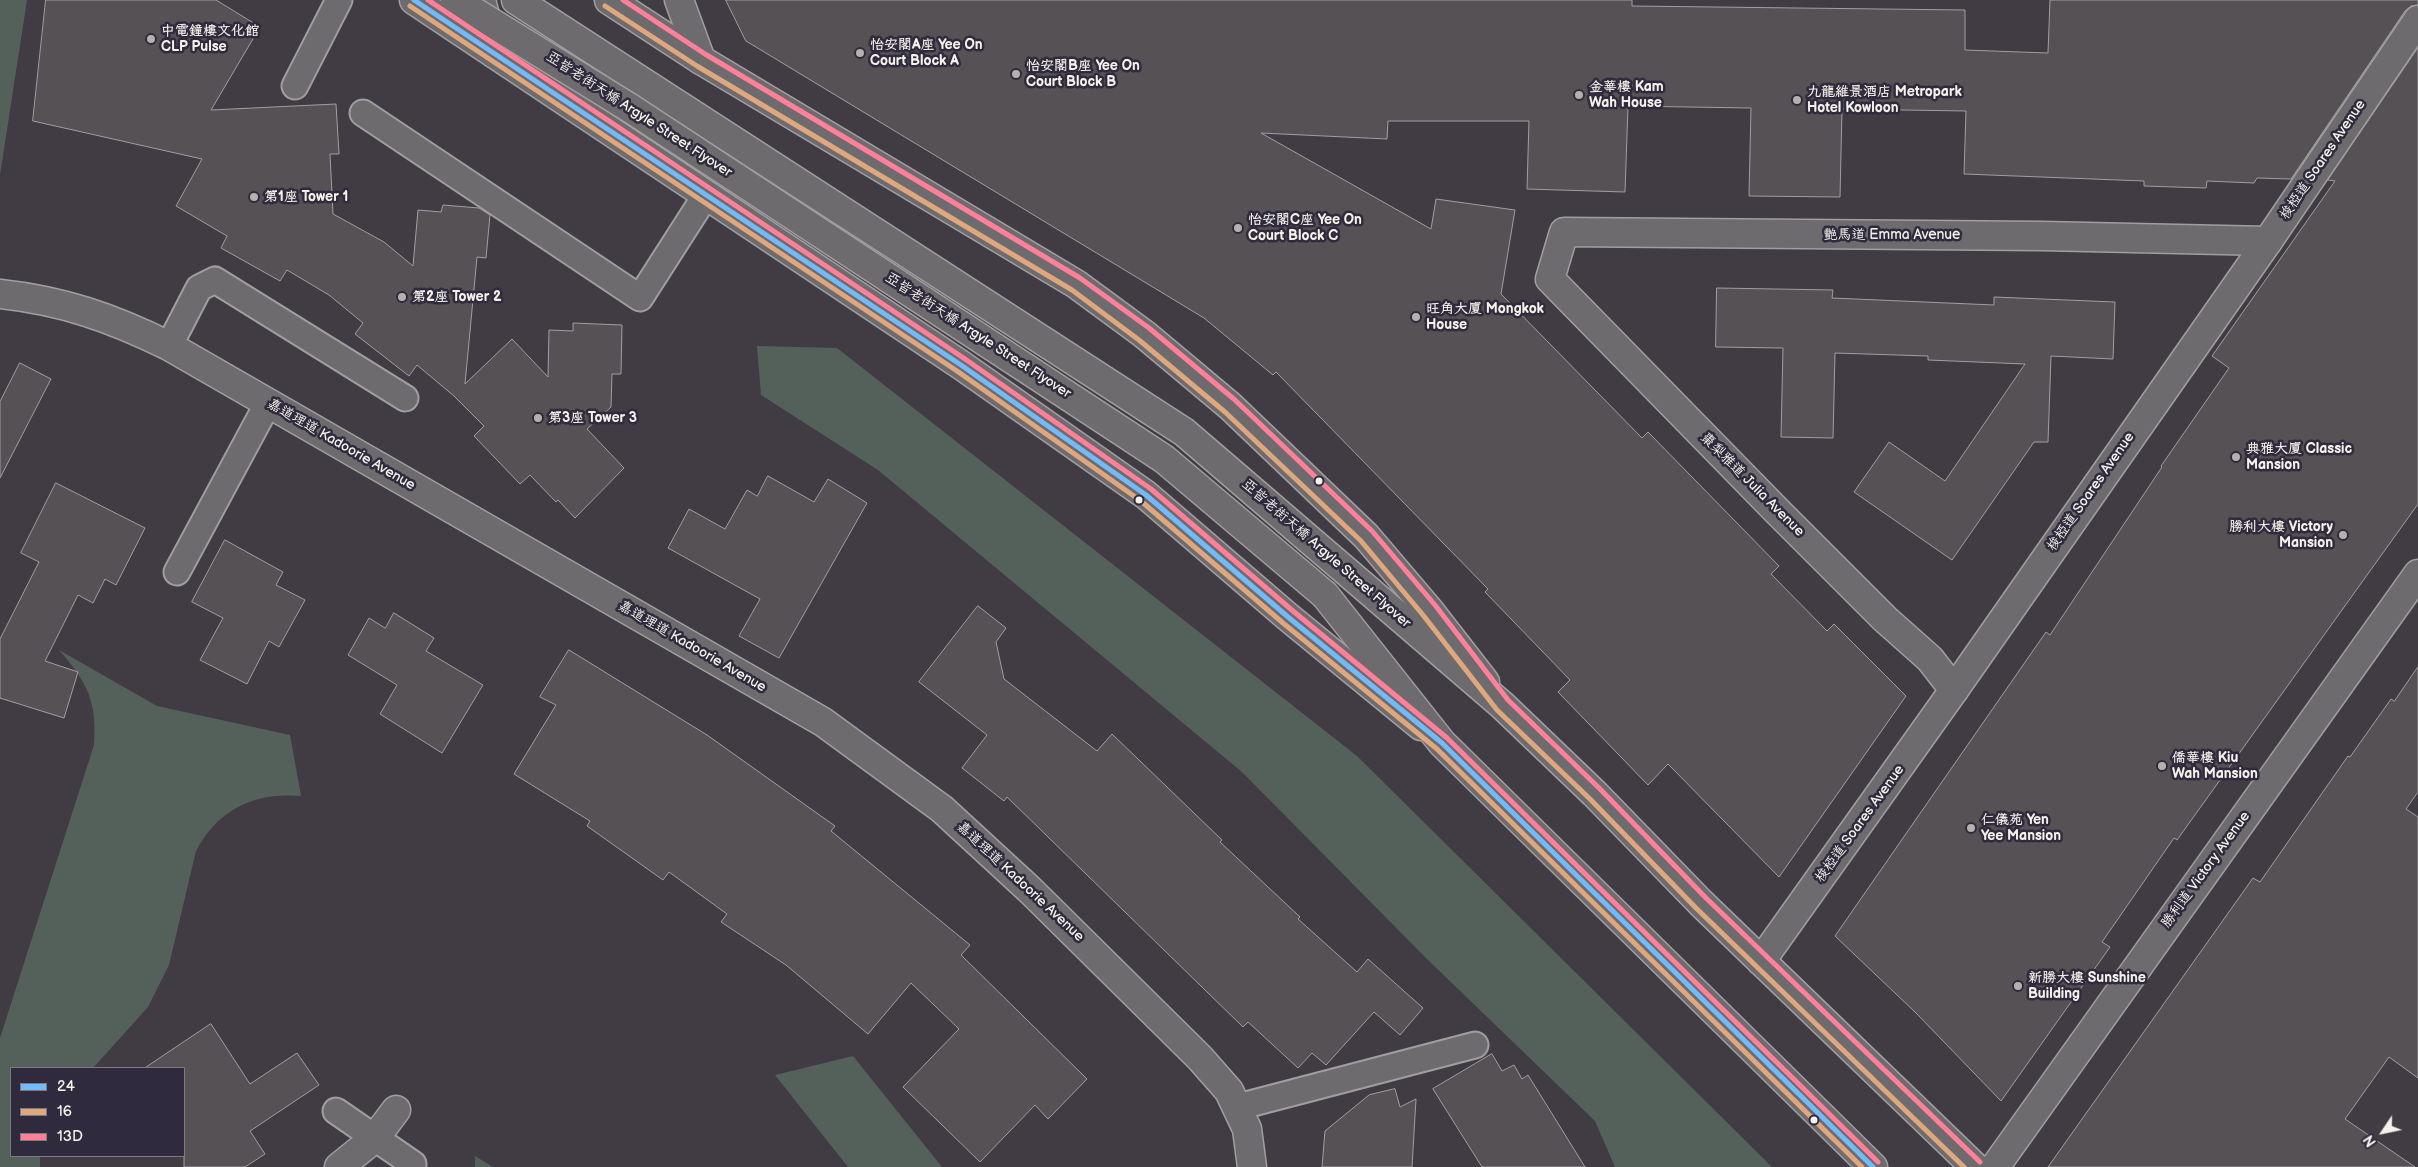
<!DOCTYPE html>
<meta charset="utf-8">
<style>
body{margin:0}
#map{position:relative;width:2418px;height:1167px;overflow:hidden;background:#413c43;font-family:"Balsamiq Sans",sans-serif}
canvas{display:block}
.legend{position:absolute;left:10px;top:1067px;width:175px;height:90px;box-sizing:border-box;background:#2f2a3d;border:1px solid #7e7a81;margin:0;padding:6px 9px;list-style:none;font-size:15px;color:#f4f1e8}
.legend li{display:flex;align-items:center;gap:10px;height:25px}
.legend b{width:25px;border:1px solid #7e7a81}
.north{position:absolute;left:2358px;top:1107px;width:50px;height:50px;-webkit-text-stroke:4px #2f2a3d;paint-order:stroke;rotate:236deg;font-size:14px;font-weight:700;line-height:20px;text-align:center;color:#f4f1e8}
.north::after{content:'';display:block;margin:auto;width:18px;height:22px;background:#f4f1e8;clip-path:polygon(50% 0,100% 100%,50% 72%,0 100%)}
</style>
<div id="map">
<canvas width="2418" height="1167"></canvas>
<ul class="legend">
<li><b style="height:6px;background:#73baf8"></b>24</li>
<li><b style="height:6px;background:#dfa77e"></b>16</li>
<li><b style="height:6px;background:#ff8098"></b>13D</li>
</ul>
<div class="north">N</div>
</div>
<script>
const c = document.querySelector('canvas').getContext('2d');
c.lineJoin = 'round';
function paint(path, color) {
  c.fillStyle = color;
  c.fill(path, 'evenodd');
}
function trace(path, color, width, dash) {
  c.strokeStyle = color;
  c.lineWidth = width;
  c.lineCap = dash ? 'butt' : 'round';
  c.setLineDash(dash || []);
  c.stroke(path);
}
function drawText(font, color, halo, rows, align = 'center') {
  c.font = font + ' "Balsamiq Sans","LXGW WenKai TC",sans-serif';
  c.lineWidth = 5;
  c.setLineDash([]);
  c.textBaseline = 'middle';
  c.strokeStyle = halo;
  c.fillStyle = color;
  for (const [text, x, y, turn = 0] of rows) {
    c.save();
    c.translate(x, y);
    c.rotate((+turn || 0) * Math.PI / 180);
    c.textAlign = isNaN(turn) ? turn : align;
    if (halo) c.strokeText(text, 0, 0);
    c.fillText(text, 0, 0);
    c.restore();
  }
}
const green = new Path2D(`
 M0,0H27L0,175Z
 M757,346L837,348L1357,756L1772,1167H1615L1595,1121L1427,959L1242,772L878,470L761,395Z
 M59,650L157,706L290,735L301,796C255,792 218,809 196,851L169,965L148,1007L93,1068H11V1156H40V1167H0V1038L94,745C97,702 88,683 59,650Z
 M853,1056L942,1167H848L775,1075Z
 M475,1156L493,1167H475Z`);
const building = new Path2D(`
 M46,0H216L260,27L211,110L336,104L339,154H330L333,214L384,242L413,266L418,210L441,212L443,205L479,208L490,215L486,258L477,257L465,384L512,339L548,377L549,330L573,331V323L622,325L621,374H612L611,407L587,429L624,468L575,518L558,500L556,502L530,475L520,484L474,436L484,426L454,396L417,365L409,376L355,334L363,323L329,295L287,270L280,281L221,248L227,236L176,206L202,159L33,121Z
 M726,0H1632V6L1965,10V50L2048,53L2050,0H2418V5L2411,6L2405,11L2291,179L2257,178L2254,183L2207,181L2206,188L2144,186V181L1964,174L1966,111L1842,109L1840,197L1749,196L1751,108L1628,106L1625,192L1527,189L1529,121H1388L1387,139L1261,133L1431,229L1436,199L1515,210L1501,294L1642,438L1648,432L1779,566L1771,574L1827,631L1834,624L1906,696L1779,877L1668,764L1648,785L1558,692L1570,680L1485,592L1488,589L1276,372L1273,375L1204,318L746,41Z
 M2418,48V504L2177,840L2174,838L2102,942L2110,947L2001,1101L1916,1013L1835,936L2046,632L2050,635L2162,467L2161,466L2229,368L2212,356L2335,181L2328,180Z
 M1717,288L1833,290L1832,298L1994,305V297L2115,302L2113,359L2051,356L2048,442H2034L1952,560L1854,492L1889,442L1945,481L2025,364L1928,360V356L1835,353L1833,438L1781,437L1783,348L1716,347Z
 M20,363L51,379L0,478V402Z
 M768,476L814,502L828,479L867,503L779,658L739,636L760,599L668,548L689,509L725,529L747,490L757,496Z
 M56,483L145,528L116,585L105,579L93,603L78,595L45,661L78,672L64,718L0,698V639L39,562L21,553Z
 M225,540L283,572L276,585L305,600L279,647L269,641L247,684L200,660L223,618L192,602Z
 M978,606L1006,628L996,642L1004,679L1097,751L1112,734L1222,840L1220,842L1300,917L1298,919L1357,972L1368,959L1423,1008L1400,1035L1374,1012L1326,1065L1312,1053L1298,1068L1248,1022L1243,1027L1007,797L1004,801L962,768L987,735L919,682Z
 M394,613L434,638L426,651L483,685L442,753L380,714L397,685L348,655L369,618L385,628Z
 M569,650L707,735L835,826L831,831L970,945L961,955L1087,1079L1048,1119L1035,1105L980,1162L903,1087L959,1029L911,983L868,1034L786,965L721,922L727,914L669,872L663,880L587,826L590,821L514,774L556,705L540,697Z
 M2418,667V792L2406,809L2418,817V1078L2389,1057L2345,1119L2415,1167H2048L2253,878L2260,882L2348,756L2350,757L2391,699L2394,701Z
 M211,1024L250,1084L297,1053L319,1085L250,1131L265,1154L245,1167H184V1068H145Z
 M1492,1054L1502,1071L1514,1065L1522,1079L1528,1075L1585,1167H1482L1433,1089Z
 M1395,1089L1400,1107L1416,1099L1412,1167H1322L1325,1131L1369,1095Z`);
const lane = new Path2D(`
 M295,86L339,0
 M363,113L640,298L706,195
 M169,346L199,288L215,280L405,398
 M177,572L268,403
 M1238,1107L1475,1045
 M336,1111L413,1164`);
const street = new Path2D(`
 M0,294C64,301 112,318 169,346L823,722L942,809L1030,890L1200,1058L1229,1091L1247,1129L1252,1167
 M1954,690L1930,659L1885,619L1778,512L1550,279L1564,232L2042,236L2268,241
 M339,1167L375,1138L396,1110
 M1995,1167L2418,574`);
const secondary = new Path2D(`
 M414,0L961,365L1146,495L1288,617L1421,726
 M609,0L701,60L1076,284L1144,334L1230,406L1366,536L1429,610L1485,682
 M1761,961L1954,690L2268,241L2418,20`);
const primary = new Path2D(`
 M481,0L495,54
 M516,0L1184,432L1502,705L1595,794L1701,903L1975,1167
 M679,0L701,60
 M1325,595L1442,743L1873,1167`);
const primaryBridge = new Path2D(`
 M455,0L630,108L1164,459L1325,595`);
const bus1 = new Path2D(`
 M414,0L961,365L1146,495L1288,617L1442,743L1873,1167`);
const bus2 = new Path2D(`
 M410,6L957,371L1141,501L1283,623L1437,749L1862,1167
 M605,6L697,66L1072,290L1139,340L1225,412L1361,541L1423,615L1497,710L1590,799L1696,908L1964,1167`);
const bus3 = new Path2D(`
 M428,0L965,359L1151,489L1293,611L1447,738L1878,1162
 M623,0L705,54L1080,278L1149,328L1235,400L1372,531L1435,605L1508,700L1600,789L1706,898L1980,1162`);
const markers = [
 [151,39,5,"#b5b2ae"],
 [860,53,5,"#b5b2ae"],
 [1016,74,5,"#b5b2ae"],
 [1579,95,5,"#b5b2ae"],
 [1797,100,5,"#b5b2ae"],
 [254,197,5,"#b5b2ae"],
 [1238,228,5,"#b5b2ae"],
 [402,297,5,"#b5b2ae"],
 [1416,317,5,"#b5b2ae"],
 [538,418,5,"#b5b2ae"],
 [2236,457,5,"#b5b2ae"],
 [1319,481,4.5,"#f4f1e8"],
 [1139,500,4.5,"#f4f1e8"],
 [2343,535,5,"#b5b2ae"],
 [2162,766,5,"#b5b2ae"],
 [1971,828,5,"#b5b2ae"],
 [2018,986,5,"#b5b2ae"],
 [1814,1120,4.5,"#f4f1e8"]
];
const poiNames = [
 ["中電鐘樓文化館",161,31],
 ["CLP Pulse",161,47],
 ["怡安閣A座 Yee On",870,45],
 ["Court Block A",870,61],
 ["怡安閣B座 Yee On",1026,66],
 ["Court Block B",1026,82],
 ["金華樓 Kam",1589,87],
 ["Wah House",1589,103],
 ["九龍維景酒店 Metropark",1807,92],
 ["Hotel Kowloon",1807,108],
 ["第1座 Tower 1",264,197],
 ["怡安閣C座 Yee On",1248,220],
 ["Court Block C",1248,236],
 ["第2座 Tower 2",412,297],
 ["旺角大廈 Mongkok",1426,309],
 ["House",1426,325],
 ["第3座 Tower 3",548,418],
 ["典雅大廈 Classic",2246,449],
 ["Mansion",2246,465],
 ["勝利大樓 Victory",2333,527,"right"],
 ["Mansion",2333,543,"right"],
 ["僑華樓 Kiu",2172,758],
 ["Wah Mansion",2172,774],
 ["仁儀苑 Yen",1981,820],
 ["Yee Mansion",1981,836],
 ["新勝大樓 Sunshine",2028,978],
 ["Building",2028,994]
];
const streetNames = [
 ["亞皆老街天橋 Argyle Street Flyover",639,115,33],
 ["梭椏道 Soares Avenue",2323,160,-56],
 ["艷馬道 Emma Avenue",1892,235],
 ["亞皆老街天橋 Argyle Street Flyover",978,336,33],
 ["嘉道理道 Kadoorie Avenue",341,445,30],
 ["棗梨雅道 Julia Avenue",1752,485,45],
 ["梭椏道 Soares Avenue",2091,492,-55],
 ["亞皆老街天橋 Argyle Street Flyover",1326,554,41],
 ["嘉道理道 Kadoorie Avenue",692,647,30],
 ["梭椏道 Soares Avenue",1860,824,-54],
 ["勝利道 Victory Avenue",2206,870,-54],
 ["嘉道理道 Kadoorie Avenue",1020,882,43]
];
paint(green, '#54615b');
paint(building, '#565154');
trace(building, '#a19ea0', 1);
trace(lane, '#a19ea0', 29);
trace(street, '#a19ea0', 31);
trace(secondary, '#a19ea0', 31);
trace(primary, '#a19ea0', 31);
trace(lane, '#6e6b6e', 25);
trace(street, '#6e6b6e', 28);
trace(secondary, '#6e6b6e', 28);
trace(primary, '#6e6b6e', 28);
trace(primaryBridge, '#a19ea0', 31, []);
trace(primaryBridge, '#6e6b6e', 28);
trace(bus1, '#73baf8', 5);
trace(bus2, '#dfa77e', 5);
trace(bus3, '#ff8098', 5);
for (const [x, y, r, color] of markers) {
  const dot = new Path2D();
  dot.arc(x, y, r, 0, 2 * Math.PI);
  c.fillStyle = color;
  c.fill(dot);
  trace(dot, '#2f2a3d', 2);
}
drawText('bold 14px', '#f4f1e8', '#2f2a3d', poiNames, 'left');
drawText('14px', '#f4f1e8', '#2f2a3d', streetNames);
</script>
